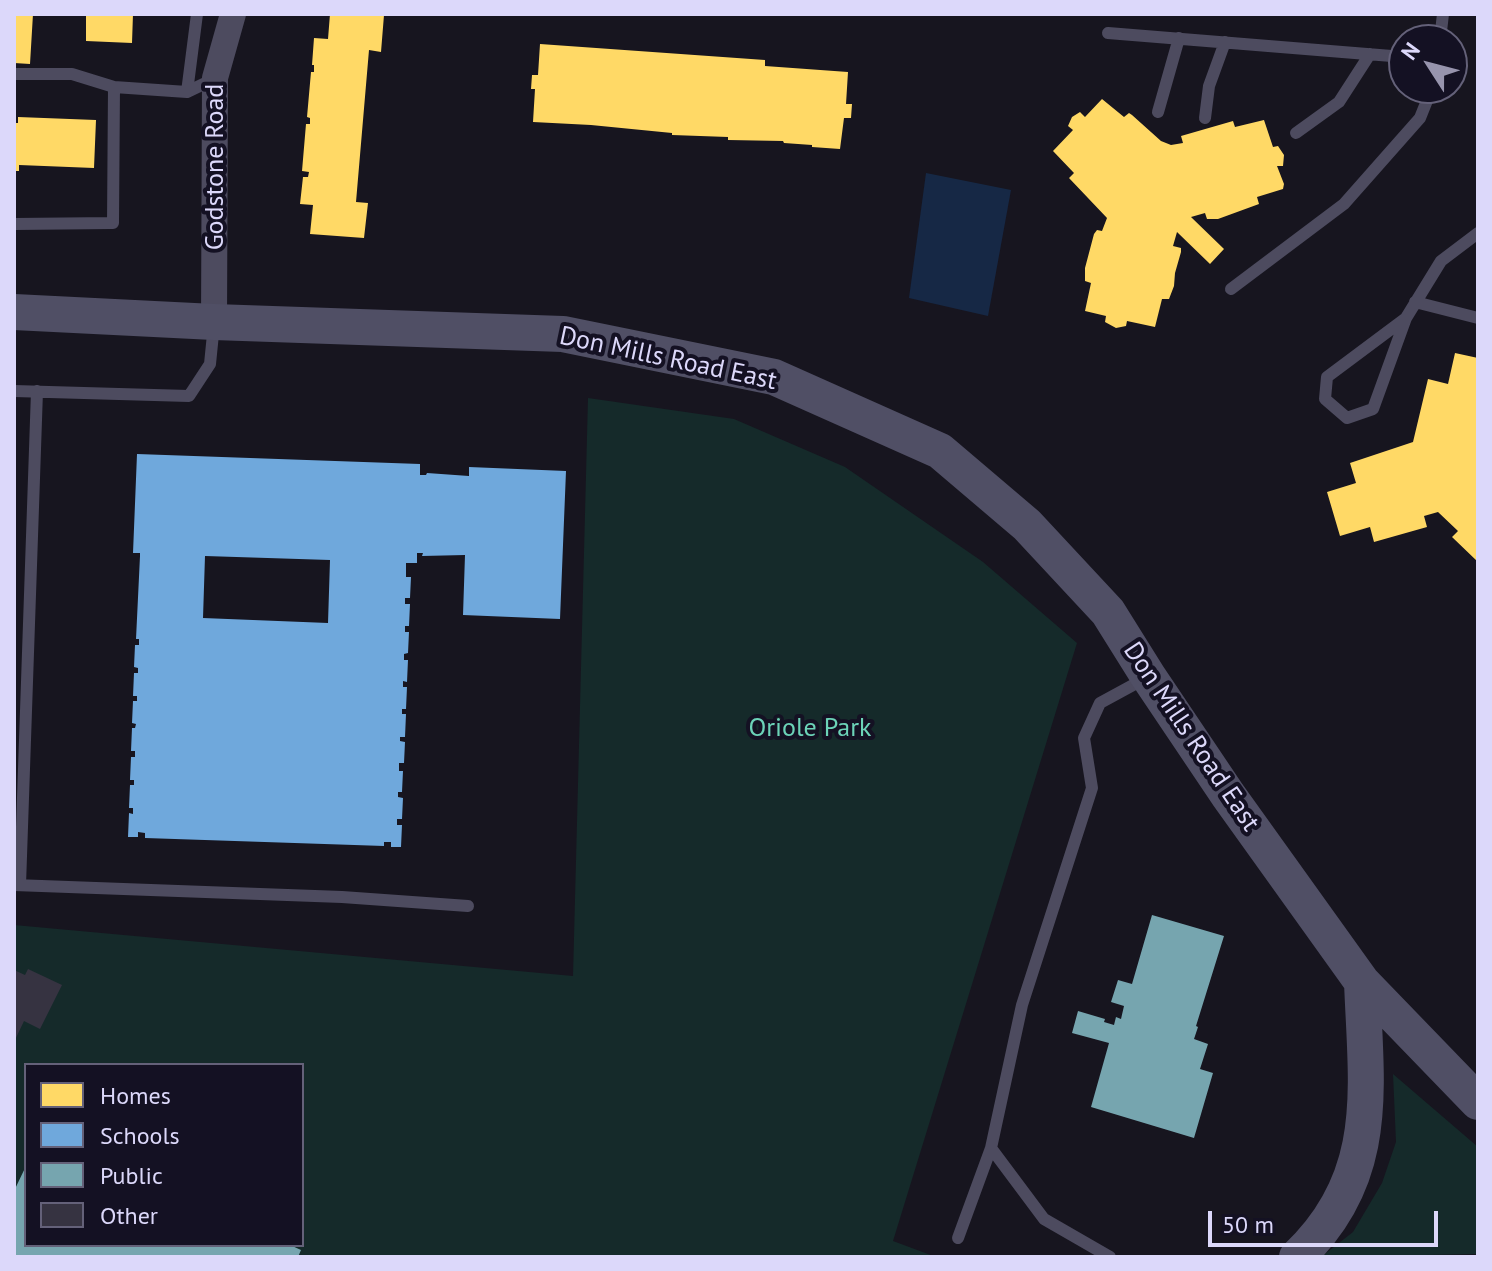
<!DOCTYPE html>
<style>
body{margin:0}
#map{position:relative;width:1492px;height:1271px;overflow:hidden;background:#17151f;font-family:"PT Sans",sans-serif}
canvas{display:block}
.frame{position:absolute;inset:0;border:16px solid #dcd8fa;pointer-events:none}
.legend{position:absolute;left:24px;top:1063px;width:280px;height:184px;box-sizing:border-box;background:#141123;border:2px solid #646179;margin:0;padding:10px 14px;list-style:none;font-size:24px;color:#dcd8fa}
.legend li{display:flex;align-items:center;gap:16px;height:40px}
.legend b{width:40px;border:2px solid #646179}
.north{position:absolute;left:1388px;top:24px;width:80px;height:80px;box-sizing:border-box;background:#141123;border:2px solid #646179;border-radius:50%;rotate:306deg;font-size:22px;font-weight:700;line-height:32px;text-align:center;color:#dcd8fa}
.north::after{content:'';display:block;margin:auto;width:28px;height:36px;background:#9794ad;clip-path:polygon(50% 0,100% 100%,50% 72%,0 100%)}
.scale{position:absolute;left:1208px;top:1211px;width:230px;height:36px;box-sizing:border-box;border:4px solid #dcd8fa;border-top:0;padding-left:10px;font-size:24px;line-height:28px;white-space:nowrap;color:#dcd8fa;-webkit-text-stroke:6px #141123;paint-order:stroke}
</style>
<div id="map">
<canvas width="1492" height="1271"></canvas>
<div class="frame"></div>
<ul class="legend">
<li><b style="height:22px;background:#ffd966"></b>Homes</li>
<li><b style="height:22px;background:#6fa8dc"></b>Schools</li>
<li><b style="height:22px;background:#76a5af"></b>Public</li>
<li><b style="height:22px;background:#363341"></b>Other</li>
</ul>
<div class="north">N</div>
<div class="scale">50 m</div>
</div>
<script>
const c = document.querySelector('canvas').getContext('2d');
c.lineJoin = 'round';
function paint(path, color) {
  c.fillStyle = color;
  c.fill(path, 'evenodd');
}
function trace(path, color, width, dash) {
  c.strokeStyle = color;
  c.lineWidth = width;
  c.lineCap = dash ? 'butt' : 'round';
  c.setLineDash(dash || []);
  c.stroke(path);
}
function drawText(font, color, halo, rows, align = 'center') {
  c.font = font + ' "PT Sans",sans-serif';
  c.lineWidth = 8;
  c.setLineDash([]);
  c.textBaseline = 'middle';
  c.strokeStyle = halo;
  c.fillStyle = color;
  for (const [text, x, y, turn = 0] of rows) {
    c.save();
    c.translate(x, y);
    c.rotate((+turn || 0) * Math.PI / 180);
    c.textAlign = isNaN(turn) ? turn : align;
    if (halo) c.strokeText(text, 0, 0);
    c.fillText(text, 0, 0);
    c.restore();
  }
}
const green = new Path2D(`
 M588,398L734,419L845,467L983,562L1077,643L893,1241L936,1257H14V925L573,976ZM26,1065H302V1245H26Z
 M1393,1074L1478,1147V1254L1321,1257L1353,1232L1382,1183L1396,1142Z`);
const water = new Path2D(`
 M926,173L1011,190L988,316L909,298Z`);
const homes = new Path2D(`
 M14,14H33L30,64L14,63Z
 M86,14H133L132,43L86,41Z
 M330,14L384,15L381,52L369,50L356,202L368,203L364,238L310,234L313,205L300,204L303,177H308L309,172L302,171L306,124H310V118L307,117L311,72H314V65H312L314,38L328,39Z
 M540,44L765,60V66L848,72L846,104H852L851,118H844L840,149L812,147V145L784,143L783,141L728,140V137L672,135V133L591,125L533,122L535,89H531L532,75H538Z
 M1102,99L1124,117L1129,113L1132,115L1161,141L1171,145L1183,143L1181,136L1233,121L1235,127L1264,120L1273,147L1278,146L1284,155L1283,166H1277L1284,184L1283,189L1257,197L1259,204L1218,219H1207L1205,213L1191,217L1224,249L1210,264L1177,232L1173,246L1181,248V252L1175,273L1174,286L1169,299H1162L1155,327L1127,321L1126,326L1116,328L1105,322L1106,316L1085,311L1091,283L1085,281V268L1094,234L1097,230L1102,231L1107,218L1069,178L1074,173L1053,151L1073,130L1068,126L1072,117L1080,112L1085,117Z
 M18,117L96,120L94,168L19,165V171H14V123H18Z
 M1455,353L1478,358V562L1452,537L1458,531L1438,512L1424,516L1427,527L1374,542L1370,527L1340,536L1327,492L1356,483L1350,463L1413,442L1428,379L1448,384Z`);
const schools = new Path2D(`
 M137,454L420,464V475H426L427,473L469,476V467L566,471L560,619L463,615L465,555L422,556L423,553H417V563H406V577H411L410,598H405V604H410L409,626H405V632H409L408,653L404,654V660H408L407,682L403,681V687H407L406,709H402V714H406L405,737H400V741L405,742L404,763H399V771H403L402,792H398V797L403,798L402,819H397V825H402L401,847H391V842H384V846L145,838V833L138,832V837H128L129,813L133,814V808H129L130,785H134V780H130L131,757H135V751H131L132,728H135L136,724L132,723L133,701H137V696H133L134,673H138V668L134,667L135,645H139V639H136L140,556V553H133ZM205,556L330,560L328,623L203,618Z`);
const public = new Path2D(`
 M1152,915L1224,936L1196,1026L1198,1027L1194,1039L1208,1044L1200,1069L1213,1073L1194,1138L1091,1107L1109,1043L1072,1033L1078,1011L1105,1019L1104,1022L1114,1025L1116,1017L1121,1019L1124,1006L1111,1002L1118,980L1132,984Z
 M26,1166V1245H290L301,1250L298,1257H14V1191Z`);
const building = new Path2D(`
 M28,969L62,985L40,1029L24,1021L14,1042V970L25,975Z`);
const lane = new Path2D(`
 M197,14L187,92L214,79
 M1108,33L1404,57
 M1440,40L1443,14
 M14,74H72L114,87L187,92
 M1158,112L1179,38
 M1205,118L1209,86L1225,42
 M1296,133L1339,102L1370,54
 M14,224L113,223L114,87
 M1231,289L1344,204L1420,118L1432,88
 M1415,302L1478,318
 M1406,318L1327,377L1325,399L1347,418L1373,409L1406,318L1441,261L1478,233
 M14,391L189,396L210,364L214,324
 M14,885L342,897L468,906
 M20,885L37,391
 M958,1238L991,1148
 M1110,1257L1044,1219L991,1148L1022,1005L1092,788L1084,738L1100,703L1146,678`);
const street = new Path2D(`
 M214,322L215,78L233,14`);
const secondary = new Path2D(`
 M14,312L214,322L563,334L774,377L940,451L1027,525L1108,612L1148,676L1228,795L1362,982L1478,1102
 M1297,1257C1382,1177 1366,1087 1362,982`);
const streetNames = [
 ["Godstone Road",216,167,-90],
 ["Don Mills Road East",668,359,12],
 ["Don Mills Road East",1191,737,56]
];
const parkNames = [
 ["Oriole Park",810,729]
];
paint(green, '#152a2a');
paint(water, '#162845');
paint(homes, '#ffd966');
paint(schools, '#6fa8dc');
paint(public, '#76a5af');
paint(building, '#363341');
trace(lane, '#4d4b5f', 12);
trace(street, '#4d4b5f', 26);
trace(secondary, '#504f65', 36);
drawText('26px', '#dcd8fa', '#141123', streetNames);
drawText('26px', '#6cd3b8', '#141123', parkNames);
</script>
